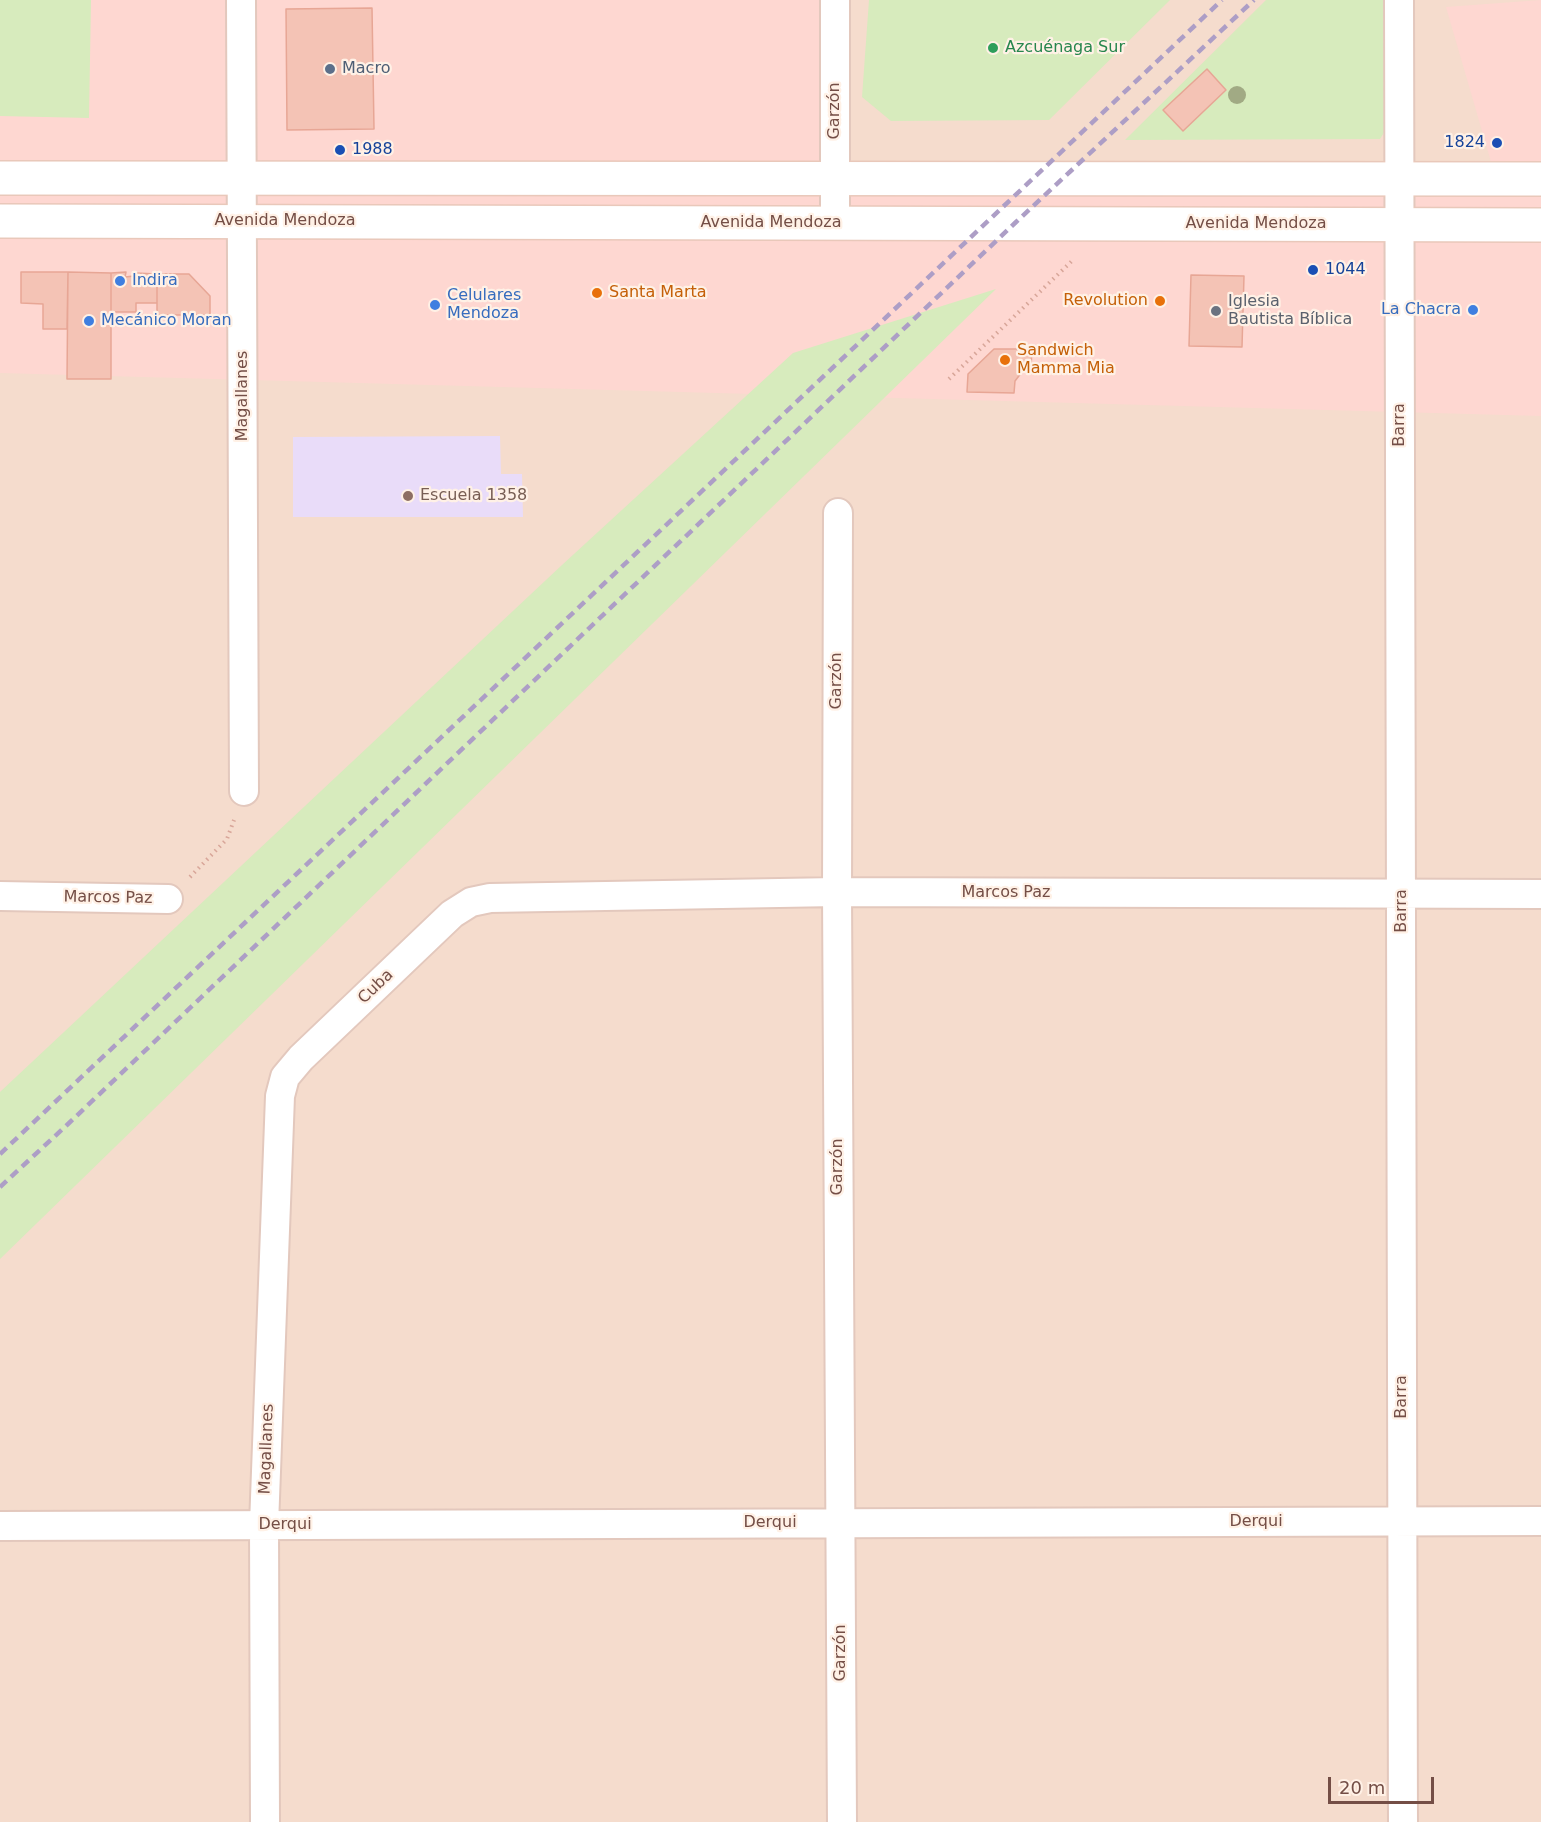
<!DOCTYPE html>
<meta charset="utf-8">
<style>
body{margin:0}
#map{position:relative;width:1541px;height:1822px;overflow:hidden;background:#fdecde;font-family:"DejaVu Sans",sans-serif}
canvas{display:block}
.scale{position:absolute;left:1328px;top:1777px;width:106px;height:27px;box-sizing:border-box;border:3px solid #744e46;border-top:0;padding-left:8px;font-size:18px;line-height:21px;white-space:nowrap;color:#744e46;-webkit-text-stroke:4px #fff1e6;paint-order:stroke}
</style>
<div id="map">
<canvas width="1541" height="1822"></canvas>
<div class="scale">20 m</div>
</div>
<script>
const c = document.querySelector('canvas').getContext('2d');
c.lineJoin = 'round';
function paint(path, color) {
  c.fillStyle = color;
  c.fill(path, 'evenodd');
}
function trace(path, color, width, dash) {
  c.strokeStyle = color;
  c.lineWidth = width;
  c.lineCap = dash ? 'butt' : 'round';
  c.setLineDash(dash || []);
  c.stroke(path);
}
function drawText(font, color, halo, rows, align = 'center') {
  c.font = font + ' "DejaVu Sans",sans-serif';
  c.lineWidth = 4.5;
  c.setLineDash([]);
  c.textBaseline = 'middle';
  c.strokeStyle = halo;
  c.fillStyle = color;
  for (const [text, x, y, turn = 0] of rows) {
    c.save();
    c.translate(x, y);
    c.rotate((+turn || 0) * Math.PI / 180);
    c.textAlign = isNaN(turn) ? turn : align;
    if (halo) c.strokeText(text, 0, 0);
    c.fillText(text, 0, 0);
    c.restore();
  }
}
const residential = new Path2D(`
 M0,0H1541V1822H0Z`);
const commercial = new Path2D(`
 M0,0H835V178L1496,179L1446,7L1541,0V416L0,373Z`);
const education = new Path2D(`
 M500,436L501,474H522L523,517H293V437Z`);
const green = new Path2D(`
 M0,0H91L89,118L0,116Z
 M869,0H1170L1049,120L891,121L862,97Z
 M1266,0H1392L1390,123L1380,139L1125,140Z
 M996,289L0,1259V1092L562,565L793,353Z`);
const building = new Path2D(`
 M372,8L374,129L287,130L286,9Z
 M1207,69L1226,90L1183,131L1163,110Z
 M21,272H68L67,329H43V304L21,303Z
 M68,272L111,273V379H67Z
 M126,272L125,277L134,276L135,273L157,274V303H136V312H111V273Z
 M157,274H189L210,296V315H157Z
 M1191,275L1244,276L1242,347L1189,346Z
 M994,349H1032L1031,368H1025L1015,381L1014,393L967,392L968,374Z`);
const path = new Path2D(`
 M949,379L1074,259
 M190,877L227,839L234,820`);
const minor = new Path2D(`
 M241,0L244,791
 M835,0V223
 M1399,0L1403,1822
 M838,513L837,892L842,1822
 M0,896L168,899
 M0,1526L1541,1521
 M265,1822L264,1525L280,1096L285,1077L301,1058L452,914L471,902L490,898L837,892L1541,894`);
const secondary = new Path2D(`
 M0,178L1541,179
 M0,221L1541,225`);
const rail = new Path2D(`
 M0,1154L1222,0
 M0,1187L68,1124L1015,223L1254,0`);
const trees = [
 [1237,95]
];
const markers = [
 [993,48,6,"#2e9e5b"],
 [330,69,6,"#5c6f8a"],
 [1497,143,6,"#1a4fb4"],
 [340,150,6,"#1a4fb4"],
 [1313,270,6,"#1a4fb4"],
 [120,281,6,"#3f7fe0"],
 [597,293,6,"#e8710a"],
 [1160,301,6,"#e8710a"],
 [435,305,6,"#3f7fe0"],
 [1473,310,6,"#3f7fe0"],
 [1216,311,6,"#6b7280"],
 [89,321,6,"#3f7fe0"],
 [1005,360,6,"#e8710a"],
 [408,496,6,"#8d6e63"]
];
const leisureNames = [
 ["Azcuénaga Sur",1005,48]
];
const serviceNames = [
 ["Macro",342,69]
];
const streetNames = [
 ["Garzón",835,111,-90],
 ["Avenida Mendoza",285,221],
 ["Avenida Mendoza",771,223],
 ["Avenida Mendoza",1256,224],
 ["Magallanes",243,396,-90],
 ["Barra",1400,425,-90],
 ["Garzón",837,681,-90],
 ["Marcos Paz",1006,893],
 ["Marcos Paz",108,898,1],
 ["Barra",1402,911,-90],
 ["Cuba",376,987,-44],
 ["Garzón",838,1167,-90],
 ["Barra",1402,1397,-90],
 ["Magallanes",267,1449,-88],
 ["Derqui",1256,1522],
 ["Derqui",770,1523],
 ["Derqui",285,1525],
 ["Garzón",841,1653,-90]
];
const transitNames = [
 ["1824",1485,143,"right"],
 ["1988",352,150],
 ["1044",1325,270]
];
const shopNames = [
 ["Indira",132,281],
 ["Celulares",447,296],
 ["Mendoza",447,314],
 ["La Chacra",1461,310,"right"],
 ["Mecánico Moran",101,321]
];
const foodNames = [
 ["Santa Marta",609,293],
 ["Revolution",1148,301,"right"],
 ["Sandwich",1017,351],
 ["Mamma Mia",1017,369]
];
const worshipNames = [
 ["Iglesia",1228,302],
 ["Bautista Bíblica",1228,320]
];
const educationNames = [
 ["Escuela 1358",420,496]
];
paint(residential, '#f5dccd');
paint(commercial, '#fed7d1');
paint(education, '#e9dcf9');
paint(green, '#d7ebbd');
paint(building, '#f4c3b5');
trace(building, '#e7a695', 1.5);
trace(minor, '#e3c8bd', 32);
trace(secondary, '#e9c8ba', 36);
trace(path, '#d8a699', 4, [1.5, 4.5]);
trace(minor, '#fff', 28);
trace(secondary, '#fff', 33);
trace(rail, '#ad9ec6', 4.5, [9, 6]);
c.fillStyle = '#a1aa84';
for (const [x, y] of trees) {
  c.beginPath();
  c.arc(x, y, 9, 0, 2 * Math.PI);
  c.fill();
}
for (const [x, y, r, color] of markers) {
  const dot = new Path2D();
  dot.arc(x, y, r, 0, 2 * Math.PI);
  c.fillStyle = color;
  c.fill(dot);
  trace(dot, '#fff1e6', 2);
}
drawText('16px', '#27864d', '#fff1e6', leisureNames, 'left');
drawText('16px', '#4e5e75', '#fff1e6', serviceNames, 'left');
drawText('16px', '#744e46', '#fff1e6', streetNames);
drawText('16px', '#164399', '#fff1e6', transitNames, 'left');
drawText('16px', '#366cbe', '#fff1e6', shopNames, 'left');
drawText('16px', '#c56008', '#fff1e6', foodNames, 'left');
drawText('16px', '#5b616d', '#fff1e6', worshipNames, 'left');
drawText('16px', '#785e54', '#fff1e6', educationNames, 'left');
</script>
